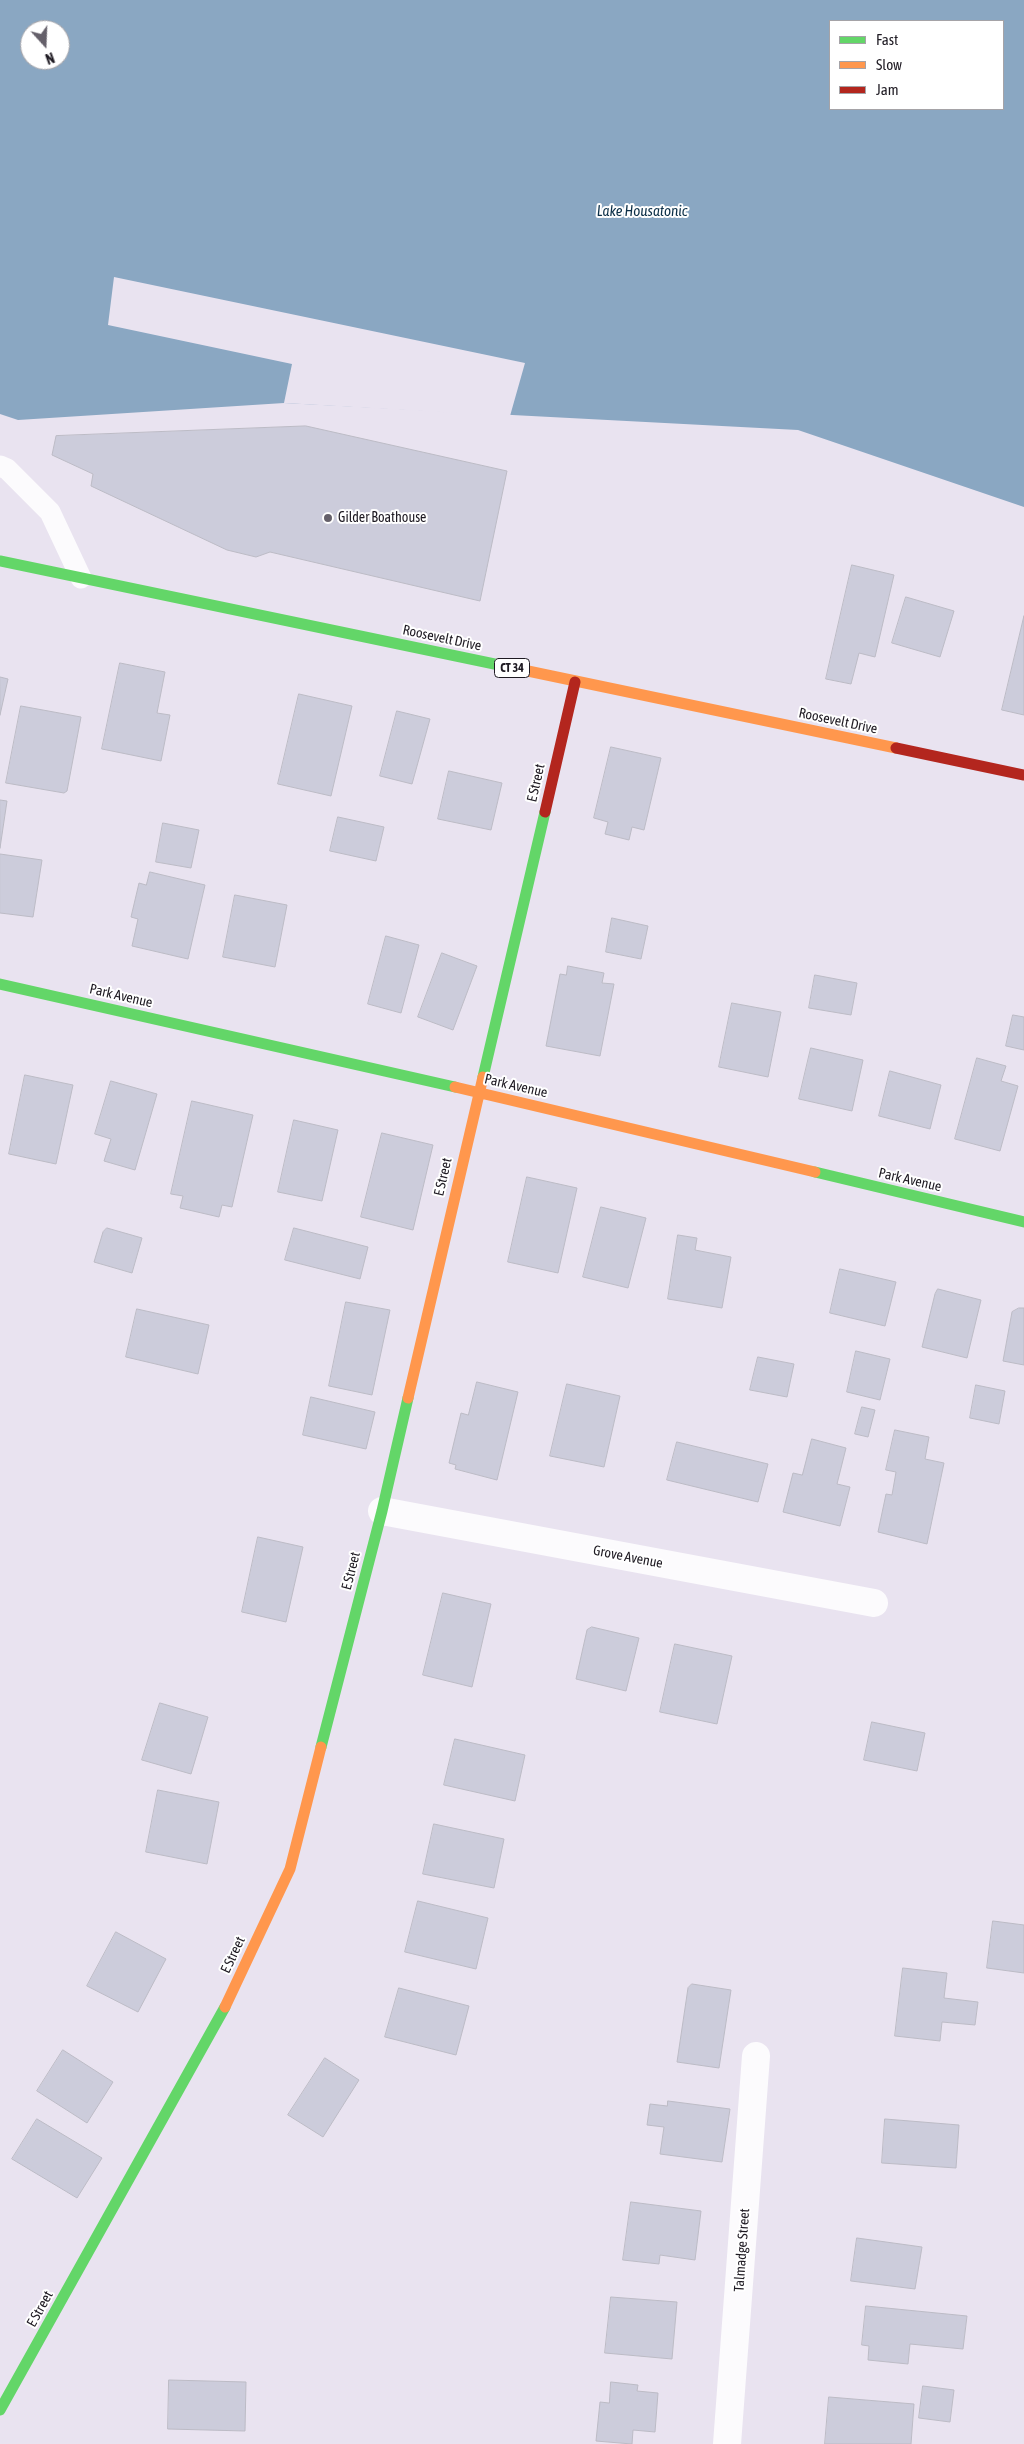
<!DOCTYPE html>
<style>
body{margin:0}
#map{position:relative;width:1024px;height:2444px;overflow:hidden;background:#e9e3f0;font-family:"Asap Condensed",sans-serif}
canvas{display:block}
.legend{position:absolute;left:829px;top:20px;width:175px;height:90px;box-sizing:border-box;background:#fff;border:1px solid #a5a3a7;margin:0;padding:6px 9px;list-style:none;font-size:15px;color:#1e1a22}
.legend li{display:flex;align-items:center;gap:10px;height:25px}
.legend b{width:25px;border:1px solid #a5a3a7}
.north{position:absolute;left:20px;top:20px;width:50px;height:50px;box-sizing:border-box;background:#fff;border:1px solid #a5a3a7;border-radius:50%;rotate:160deg;font-size:14px;font-weight:700;line-height:20px;text-align:center;color:#1e1a22}
.north::after{content:'';display:block;margin:auto;width:18px;height:22px;background:#65606a;clip-path:polygon(50% 0,100% 100%,50% 72%,0 100%)}
</style>
<div id="map">
<canvas width="1024" height="2444"></canvas>
<ul class="legend">
<li><b style="height:6px;background:#63d668"></b>Fast</li>
<li><b style="height:6px;background:#ff974d"></b>Slow</li>
<li><b style="height:6px;background:#b3261e"></b>Jam</li>
</ul>
<div class="north">N</div>
</div>
<script>
const c = document.querySelector('canvas').getContext('2d');
c.lineJoin = 'round';
function paint(path, color) {
  c.fillStyle = color;
  c.fill(path, 'evenodd');
}
function trace(path, color, width, dash) {
  c.strokeStyle = color;
  c.lineWidth = width;
  c.lineCap = dash ? 'butt' : 'round';
  c.setLineDash(dash || []);
  c.stroke(path);
}
function drawText(font, color, halo, rows, align = 'center') {
  c.font = font + ' "Asap Condensed",sans-serif';
  c.lineWidth = 4;
  c.setLineDash([]);
  c.textBaseline = 'middle';
  c.strokeStyle = halo;
  c.fillStyle = color;
  for (const [text, x, y, turn = 0] of rows) {
    c.save();
    c.translate(x, y);
    c.rotate((+turn || 0) * Math.PI / 180);
    c.textAlign = isNaN(turn) ? turn : align;
    if (halo) c.strokeText(text, 0, 0);
    c.fillText(text, 0, 0);
    c.restore();
  }
}
const water = new Path2D(`
 M0,0H1024V507L798,430L284,403L18,420L0,414ZM830,21H1003V109H830ZM30,30H60V60H30Z`);
const pier = new Path2D(`
 M114,277L525,363L510,416L284,403L292,364L108,325Z`);
const building = new Path2D(`
 M306,426L507,471L480,601L270,552L256,557L227,550L91,486L93,474L52,455L56,436Z
 M852,565L894,575L875,657L859,653L851,684L826,679Z
 M906,597L954,611L940,657L892,643Z
 M1024,616V715L1002,710Z
 M120,663L165,672L157,713L170,715L161,761L102,749Z
 M0,677L8,679L0,715Z
 M299,694L352,706L331,796L278,784Z
 M21,706L81,717L67,791L64,793L6,783Z
 M397,711L430,719L412,784L380,776Z
 M611,747L661,758L644,830L632,827L629,840L605,834L608,822L594,818Z
 M449,771L502,783L491,830L438,819Z
 M0,800L7,801L0,848Z
 M338,817L384,827L376,861L330,851Z
 M163,823L199,830L191,868L156,862Z
 M0,854L42,860L33,917L0,913Z
 M150,872L205,885L188,959L132,946L138,919L131,917L139,883L146,885Z
 M235,895L287,905L275,967L223,957Z
 M612,918L648,926L641,959L606,952Z
 M386,936L419,945L401,1013L368,1004Z
 M442,953L477,966L453,1030L418,1017Z
 M568,966L604,973L602,983L614,984L600,1056L546,1046L560,974L566,975Z
 M815,975L857,983L851,1015L809,1008Z
 M732,1003L781,1012L768,1077L719,1067Z
 M1013,1015L1024,1017V1050L1006,1046Z
 M811,1048L863,1060L852,1111L799,1099Z
 M977,1058L1006,1066L1001,1081L1018,1086L1000,1151L955,1139Z
 M890,1071L941,1085L930,1129L879,1116Z
 M25,1075L73,1085L56,1164L9,1154Z
 M111,1081L157,1094L135,1170L104,1161L111,1139L95,1134Z
 M192,1101L253,1115L232,1207L222,1205L219,1217L180,1208L183,1196L171,1194Z
 M294,1120L338,1130L322,1201L278,1192Z
 M382,1133L433,1145L413,1230L361,1217Z
 M527,1177L577,1188L558,1273L508,1262Z
 M601,1207L646,1218L628,1288L583,1277Z
 M107,1228L142,1238L132,1273L94,1262L103,1232Z
 M294,1228L368,1247L360,1279L285,1260Z
 M678,1235L697,1238L695,1250L731,1257L722,1308L668,1299Z
 M840,1269L896,1282L885,1326L830,1313Z
 M938,1289L981,1300L967,1358L922,1347L935,1294Z
 M346,1302L390,1310L372,1395L329,1386Z
 M1019,1308H1024V1365L1003,1361L1012,1312Z
 M137,1309L209,1325L198,1374L126,1357Z
 M856,1351L890,1359L880,1400L847,1392Z
 M758,1357L794,1364L787,1397L750,1390Z
 M477,1382L518,1392L497,1480L455,1469L456,1465L449,1463L461,1413L468,1415Z
 M567,1384L620,1396L604,1467L550,1456Z
 M976,1385L1005,1391L999,1424L970,1418Z
 M311,1397L375,1412L366,1449L303,1435Z
 M862,1407L875,1410L868,1437L855,1434Z
 M895,1430L929,1437L925,1459L944,1463L927,1544L878,1532L886,1494L892,1495L896,1472L886,1470Z
 M812,1439L846,1448L837,1484L850,1487L840,1526L783,1512L793,1473L802,1475Z
 M677,1442L768,1464L758,1502L667,1480Z
 M258,1537L303,1547L286,1622L242,1612Z
 M443,1593L491,1604L472,1687L423,1675Z
 M592,1627L639,1638L626,1691L576,1679L587,1630Z
 M675,1644L732,1656L717,1724L660,1712Z
 M160,1703L208,1717L191,1774L142,1760Z
 M872,1722L925,1733L917,1771L864,1760Z
 M455,1739L525,1755L515,1801L444,1785Z
 M158,1790L219,1802L207,1864L146,1852Z
 M434,1824L504,1839L494,1888L423,1874Z
 M418,1901L488,1918L476,1969L405,1952Z
 M993,1921L1024,1925V1973L987,1968Z
 M116,1932L166,1959L138,2012L87,1986Z
 M903,1968L947,1973L944,1998L978,2002L975,2025L942,2022L940,2041L895,2036Z
 M692,1984L731,1990L719,2068L677,2062L688,1988Z
 M399,1988L469,2006L456,2055L385,2037Z
 M63,2050L113,2082L87,2123L37,2091Z
 M325,2058L359,2080L323,2137L288,2115Z
 M668,2101L730,2109L722,2162L660,2154L664,2127L647,2125L650,2104L667,2106Z
 M37,2119L102,2158L77,2198L12,2159Z
 M885,2119L959,2125L956,2168L882,2163Z
 M631,2202L701,2211L695,2260L660,2255L659,2264L623,2260Z
 M857,2238L922,2247L915,2289L851,2281Z
 M611,2297L677,2302L672,2359L605,2353Z
 M866,2306L967,2316L963,2349L910,2344L908,2364L868,2360L869,2346L862,2345Z
 M169,2380L246,2382L245,2431L168,2429Z
 M611,2382L638,2385L637,2391L658,2393L655,2432L633,2430L632,2444L596,2441L600,2402L609,2403Z
 M923,2386L954,2390L950,2422L919,2418Z
 M829,2397L914,2404L911,2444H825Z`);
const lane = new Path2D(`
 M0,466L7,469L50,512L81,578`);
const street = new Path2D(`
 M382,1511L874,1603
 M727,2444L756,2056`);
const fast = new Path2D(`
 M0,561L504,666
 M0,984L455,1087
 M483,1077L545,812
 M815,1172L1024,1222
 M321,1747L382,1511L408,1398
 M0,2410L225,2007`);
const slow = new Path2D(`
 M504,666L896,748
 M455,1087L815,1172
 M408,1398L483,1077
 M225,2007L290,1869L321,1747`);
const jam = new Path2D(`
 M896,748L1024,775
 M545,812L575,682`);
const markers = [
 [328,518,5,"#65606a"]
];
const shields = [
 [512,668,35]
];
const shieldNames = [
 ["CT 34",512,668]
];
const poiNames = [
 ["Gilder Boathouse",338,518]
];
const streetNames = [
 ["Roosevelt Drive",442,638,12],
 ["Roosevelt Drive",838,721,12],
 ["E Street",536,783,-77],
 ["Park Avenue",121,996,13],
 ["Park Avenue",516,1086,13],
 ["E Street",443,1177,-77],
 ["Park Avenue",910,1180,13],
 ["Grove Avenue",628,1557,11],
 ["E Street",351,1571,-76],
 ["E Street",233,1955,-65],
 ["Talmadge Street",742,2250,-86],
 ["E Street",40,2309,-61]
];
const waterNames = [
 ["Lake Housatonic",642,211]
];
paint(water, '#8aa7c2');
paint(pier, '#e9e3f0');
paint(building, '#ccccdb');
trace(building, '#bcbbc5', 1);
trace(lane, '#fcfbfd', 21);
trace(street, '#fcfbfd', 28);
trace(fast, '#63d668', 11);
trace(slow, '#ff974d', 11);
trace(jam, '#b3261e', 11);
for (const [x, y, r, color] of markers) {
  const dot = new Path2D();
  dot.arc(x, y, r, 0, 2 * Math.PI);
  c.fillStyle = color;
  c.fill(dot);
  trace(dot, '#fff', 2);
}
for (const [x, y, w] of shields) {
  const box = new Path2D();
  box.roundRect(x - w / 2, y - 9.5, w, 19, 4);
  c.fillStyle = '#fff';
  c.fill(box);
  trace(box, '#1e1a22', 1);
}
drawText('bold 12px', '#1e1a22', null, shieldNames);
drawText('14px', '#1e1a22', '#fff', poiNames, 'left');
drawText('14px', '#1e1a22', '#fff', streetNames);
drawText('italic 15px', '#0c3048', '#fff', waterNames);
</script>
